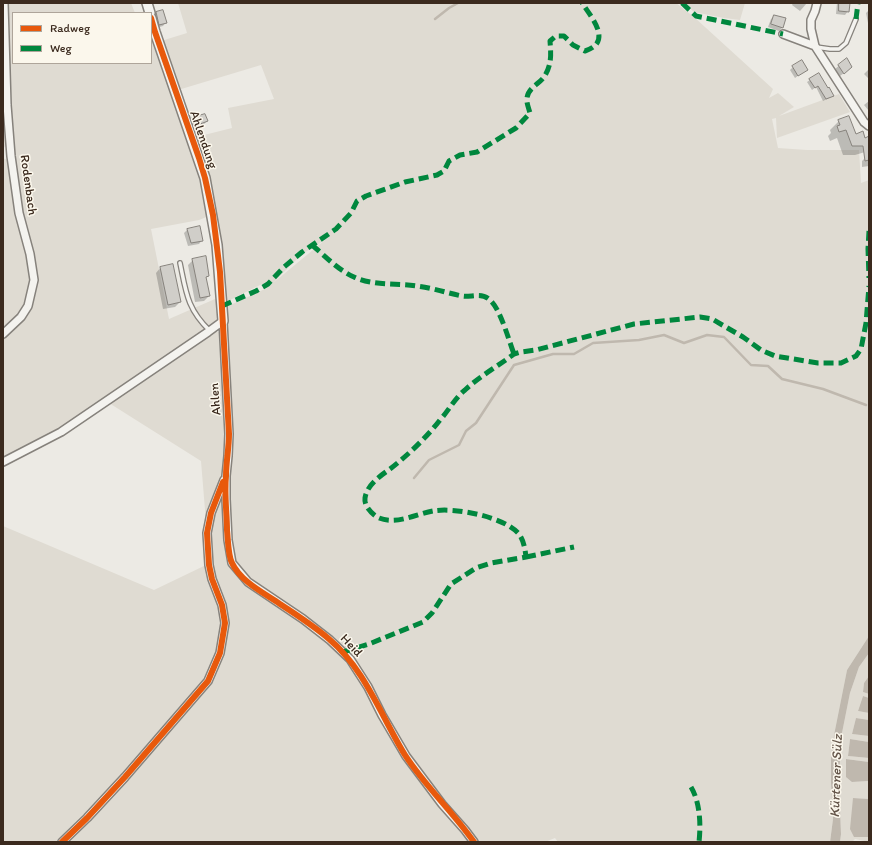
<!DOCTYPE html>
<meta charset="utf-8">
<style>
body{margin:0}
#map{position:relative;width:872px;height:845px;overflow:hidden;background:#eceae4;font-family:Itim,sans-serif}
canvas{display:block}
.frame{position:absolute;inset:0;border:4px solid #3b2a1e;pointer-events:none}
.legend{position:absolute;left:12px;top:12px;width:140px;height:52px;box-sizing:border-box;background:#fbf7ec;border:1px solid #aea59a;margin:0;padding:5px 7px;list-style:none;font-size:12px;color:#3b2a1e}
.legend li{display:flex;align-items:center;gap:8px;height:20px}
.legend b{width:20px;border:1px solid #aea59a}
</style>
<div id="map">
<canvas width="872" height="845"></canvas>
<div class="frame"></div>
<ul class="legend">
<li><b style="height:5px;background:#e8590c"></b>Radweg</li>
<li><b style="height:5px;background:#00873e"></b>Weg</li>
</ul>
</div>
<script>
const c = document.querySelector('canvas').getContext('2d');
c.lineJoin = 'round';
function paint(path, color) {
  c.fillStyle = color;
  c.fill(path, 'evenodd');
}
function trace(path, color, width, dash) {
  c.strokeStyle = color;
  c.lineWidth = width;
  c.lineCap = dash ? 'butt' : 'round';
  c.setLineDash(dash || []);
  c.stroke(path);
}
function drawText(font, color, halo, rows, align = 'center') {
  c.font = font + ' Itim,sans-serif';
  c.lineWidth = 3;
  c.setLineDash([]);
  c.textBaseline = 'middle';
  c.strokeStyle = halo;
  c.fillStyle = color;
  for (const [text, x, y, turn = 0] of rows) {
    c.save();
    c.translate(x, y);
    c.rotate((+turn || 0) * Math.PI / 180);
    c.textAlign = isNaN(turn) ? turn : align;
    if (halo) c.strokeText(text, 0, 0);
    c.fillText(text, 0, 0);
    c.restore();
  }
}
const green = new Path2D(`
 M8,3H131L135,13H13V63H151V30L179,118L200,178L209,216L199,220L151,229L169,319L215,299L219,300C221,316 217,319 207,330L131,380L60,430L3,459V336L15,327L36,287L20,209L15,162L8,54Z
 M178,3H676L694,17L773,89L769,98L778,93L794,107L779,116L839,94L850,112L777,138L776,118L772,119L778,148L807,150H859L861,183L869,180V636L847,670L834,735L831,757V783L833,819L830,842H558L555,838L545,842H478L413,760L393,730L348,653L335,640L250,581L234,562L230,540L228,505L226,307L267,288L262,284L226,302L222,259L196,137L232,128L228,108L274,99L261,65L178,90L161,41L187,33ZM325,240L273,283L302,254Z
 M684,3H745L740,20L724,18L694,12Z
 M3,48L6,145L3,149Z
 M3,158L7,160L9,163L30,267L31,287L27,301L22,311L3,331Z
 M215,332H219L220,336L225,433L223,471L206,522L201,461L109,403Z
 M220,500L223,501L230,564L237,575L246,584L300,621L339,651L365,688L399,751L418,778L439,805L463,832L470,842H66L108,802L210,686L223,654L227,623L212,567L209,546L211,523Z
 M3,526L154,590L206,565L223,622L219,653L207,682L88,814L63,836L58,842H3Z
 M869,653V676L864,683L863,692L869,694V698L863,696L858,711L869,713V720L856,718L852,734L869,736V742L850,739L848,756L869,758V762L846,759L852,782L869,781V799L853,798L854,837H869V842L855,839L852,842H840L841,834L839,783L841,738L850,693L859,667Z`);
const water = new Path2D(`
 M869,636V653L859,667L850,693L841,738L839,783L841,834L840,842H830L833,819L831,783V757L834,735L847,670Z
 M869,676V694L863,692L864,683Z
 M863,696L869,698V713L858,711Z
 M856,718L869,720V736L852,734Z
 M850,739L869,742V758L848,756Z
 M846,759L869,762V781L852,782L846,777Z
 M853,798L869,799V837H854L850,829Z`);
const shadow = new Path2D(`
 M793,3H807L800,11L792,5Z
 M837,3H848V11L845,15L836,14Z
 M869,10V28L866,13Z
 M156,13L166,22L163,26L156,28L153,16Z
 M774,16L783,27L779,31L768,27L771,19Z
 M846,60L848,70L840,76L835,69Z
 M793,67L807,69L795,78L790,70Z
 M869,69V79L864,74Z
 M810,80L833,96L823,101L816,87L812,90L807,82Z
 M869,101V111L864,105Z
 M193,119L207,121L204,124L192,129L189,122Z
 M839,121L855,135L865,139L869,137V147L865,152L855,155H843L837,138L830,141L828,136L831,133L830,130Z
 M869,157V166L862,167V161L865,158Z
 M187,230L202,240L199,244L188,246L184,233Z
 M193,260L208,276L205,278L209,296L204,301L195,302L188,265Z
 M161,267L180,302L175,307L163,309L156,273Z`);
const stream = new Path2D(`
 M435,19L449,8L458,3
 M414,478L429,460L459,445L466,431L476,423L514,365L553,354H574L593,343L639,340L664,335L684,343L707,335L724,337L751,365L768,366L782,379L823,389L866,405`);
const building = new Path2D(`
 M839,3H850L849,12L839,11Z
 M163,10L167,23L159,25L156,12Z
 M774,15L786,18L783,28L771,24Z
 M847,58L852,67L844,74L838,65Z
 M802,60L808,70L798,76L792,66Z
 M819,73L828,88L829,87L834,96L826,99L818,86L815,88L809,79Z
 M205,114L208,121L195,126L192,118Z
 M849,116L856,134L863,131L865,138L869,136V160L865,161L863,146H852L846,130L839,132L837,126L840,125L838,120Z
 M200,226L203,241L191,243L187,229Z
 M206,256L209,276L206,277L210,296L200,298L192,259Z
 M173,264L181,302L168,305L160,267Z`);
const service = new Path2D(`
 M816,47L830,49H839L846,43L856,19
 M180,263C186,292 187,309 210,331`);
const minor = new Path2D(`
 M817,3L815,11L811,20V29L815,46L864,122L869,126
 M783,34L815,46
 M223,321L229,434L228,456L226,476V499L228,540L232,563L248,582L303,619L330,640L350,659L368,687L382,715L406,756L442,804L465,830L474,842
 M3,334L21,317L28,306L34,280L30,254L19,213L11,156L7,105L4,3
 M3,462L61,432L208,332L223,321
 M62,842L87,818L125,777L208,681L220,653L225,623L222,605L212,579L209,565L207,533L211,513L224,480`);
const tertiary = new Path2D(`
 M147,3L150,13
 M151,18L155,32L205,178L217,245L223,321`);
const quiet = new Path2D(`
 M682,3L696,16L783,34
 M856,19L858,3
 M869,231L868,249L869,278
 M312,245C325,256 338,270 354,277C373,286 397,283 417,286C433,288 447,293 462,296C471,298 482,291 491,301C501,311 509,341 514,354
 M222,306L256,291L268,284L284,267L302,252L336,229L351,213L357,201L366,196L405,182L437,175L444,171L449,161L460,155L477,152L516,128L530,113C529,109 526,102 527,98C528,88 539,84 544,77C552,65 551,54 550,41L556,36H564L573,45L585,51C613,42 592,18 582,3
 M526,557L574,547
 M343,652L369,644L423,622L432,613L451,584L476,568L491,563L526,557C525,549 524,541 519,534C505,517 455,507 433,511C416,514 395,526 377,517C371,513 364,506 365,498C367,485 380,476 390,469C408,455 426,438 440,420C449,410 455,398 465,390C480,376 498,366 514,354L521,352L536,350L634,324L700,317L712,319L743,337L761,350L775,356L818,363H841L856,356L861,349L866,323L869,286
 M691,787C700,802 701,824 699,842`);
const cycleway = new Path2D(`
 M151,18L155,32L199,158L205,178L213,215L220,272L229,434C229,448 226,462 226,476C224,494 227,513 227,530C228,539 228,556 232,563C241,582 264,593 280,604C297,615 314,626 329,639C365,669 381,716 405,755C425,786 453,812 474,842
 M62,842L87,818L125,777L208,681L220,653L225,623L222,605L212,579L209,565L207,533L211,513L223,482`);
const streetNames = [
 ["Ahlendung",203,140,71],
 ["Rodenbach",28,185,82],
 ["Ahlen",216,399,-94],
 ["Heid",351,646,47]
];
const waterNames = [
 ["Kürtener Sülz",837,776,-88]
];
paint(green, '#dfdbd2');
paint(water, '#bfb8ae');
paint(shadow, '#0003');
trace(stream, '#bfb8ae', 2.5);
paint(building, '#d0cec9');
trace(building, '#86827c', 1);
trace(service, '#86827c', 6);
trace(minor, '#86827c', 10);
trace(tertiary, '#86827c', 12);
trace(service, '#f4f3ef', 3.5);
trace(minor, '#f4f3ef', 7);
trace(tertiary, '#f4f3ef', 9);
trace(quiet, '#00873e', 5, [10, 5]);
trace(cycleway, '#e8590c', 6);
drawText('13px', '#3b2a1e', '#fbf7ec', streetNames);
drawText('italic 14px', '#635448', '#fbf7ec', waterNames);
</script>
